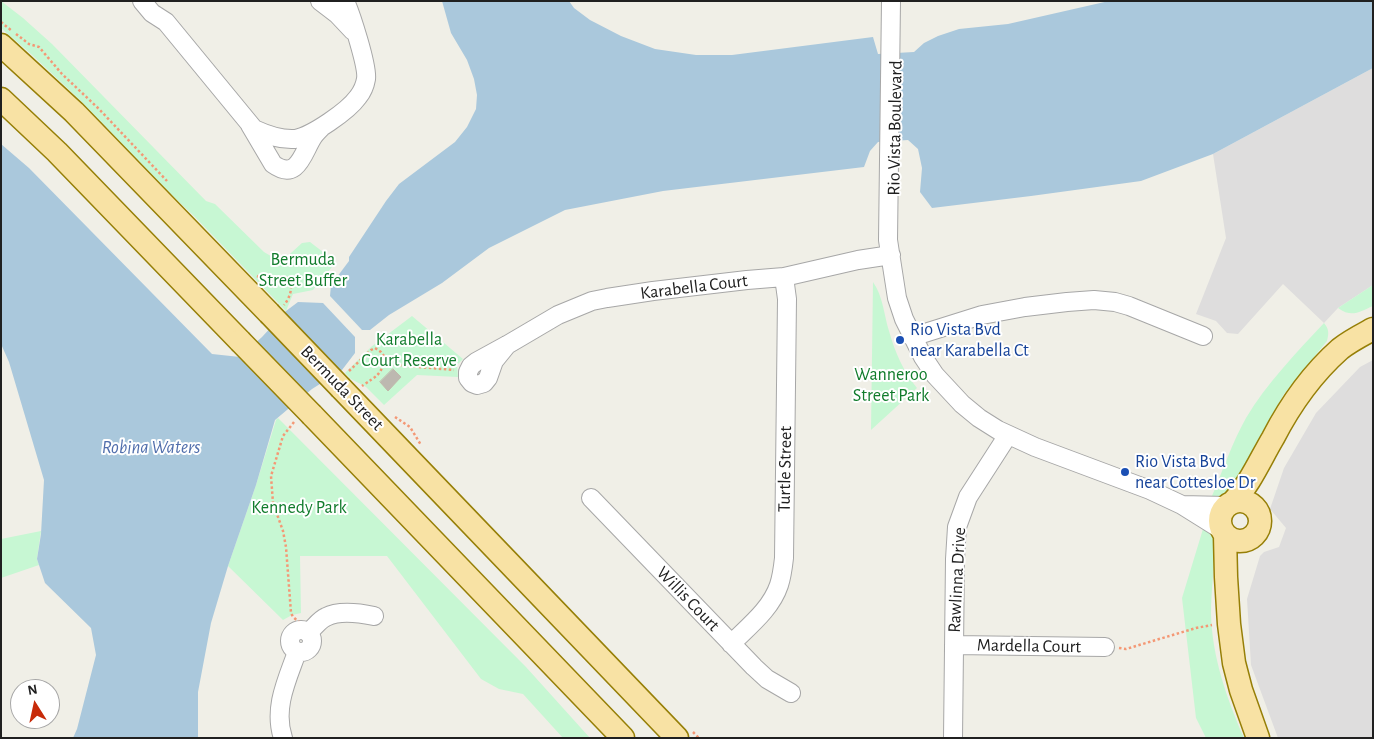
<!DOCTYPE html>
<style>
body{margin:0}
#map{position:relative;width:1374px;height:739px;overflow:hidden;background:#f0efe7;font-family:"Alegreya Sans",sans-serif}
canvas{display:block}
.frame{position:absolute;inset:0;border:2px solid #202020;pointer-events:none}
.north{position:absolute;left:10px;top:679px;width:50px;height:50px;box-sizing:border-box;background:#fff;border:1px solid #a6a6a6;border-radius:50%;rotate:350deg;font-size:14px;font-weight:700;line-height:20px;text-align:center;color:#202020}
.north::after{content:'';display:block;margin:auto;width:18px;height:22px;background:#c72a09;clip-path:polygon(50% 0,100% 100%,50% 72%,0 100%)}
</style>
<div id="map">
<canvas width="1374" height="739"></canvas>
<div class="frame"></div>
<div class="north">N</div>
</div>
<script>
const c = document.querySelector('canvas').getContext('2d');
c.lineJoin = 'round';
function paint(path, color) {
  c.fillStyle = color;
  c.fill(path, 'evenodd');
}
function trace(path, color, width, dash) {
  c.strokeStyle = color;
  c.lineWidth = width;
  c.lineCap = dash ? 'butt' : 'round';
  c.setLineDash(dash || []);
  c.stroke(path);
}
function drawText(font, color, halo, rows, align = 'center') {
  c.font = font + ' "Alegreya Sans",sans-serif';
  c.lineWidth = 4;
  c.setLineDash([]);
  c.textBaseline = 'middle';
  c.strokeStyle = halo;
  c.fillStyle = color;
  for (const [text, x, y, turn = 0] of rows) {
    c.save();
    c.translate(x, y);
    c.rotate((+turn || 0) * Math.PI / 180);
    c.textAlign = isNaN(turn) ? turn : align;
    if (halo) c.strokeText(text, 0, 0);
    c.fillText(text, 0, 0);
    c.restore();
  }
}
const residential = new Path2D(`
 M1373,68V285L1338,308L1324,323L1283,284L1238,334L1227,333L1216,321L1196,314L1226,238L1213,154Z
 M1373,360V738H1278L1251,665L1247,599L1260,556L1264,552L1279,547L1286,528L1270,509L1284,468L1316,413L1360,367Z`);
const park = new Path2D(`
 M1,1L23,18L52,44L206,201L215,204L264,252L281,262L302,243L310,242L336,262L313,290L293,294L286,311L194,216L176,199L81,101L31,54L1,28Z
 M873,282C883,296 884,315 889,331C895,352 903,371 917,388L871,430Z
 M1373,285V306C1359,312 1352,318 1338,308Z
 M412,316L463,359L457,365L458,377L417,375L384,405L366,387L351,379L345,373L371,347Z
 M1324,323C1329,329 1329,333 1327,341L1284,394L1256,443L1241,479L1228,495L1219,498L1212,496C1223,470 1232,443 1246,418C1267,383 1296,353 1324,323Z
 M278,418L526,667L590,738H563L523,694L499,689L481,679L387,556H300L301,613L292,615L283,620L228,566L256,485L276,420Z
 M1203,529L1211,534L1214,541C1215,565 1211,590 1211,614C1212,657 1227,699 1244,738H1206L1196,718L1182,598Z
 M41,531L37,559L39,565L1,578V539Z`);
const water = new Path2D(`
 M442,1H569L574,8L590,20L621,36L655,49L696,55H732L873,37L878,54L914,52L924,43L938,36L959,29L1008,24L1109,1H1373V68L1213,154L1141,181L1031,196L932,208L920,192L922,168L918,149L908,140L878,142L870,151L864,167L663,191L565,210L489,248L442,283L389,315L370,330H362L330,296L331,285L349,261V257L386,201L399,184L455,142L467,127L476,109L477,95L474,79L467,60L451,33Z
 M1,144L29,168L212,354L240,357L262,337L286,311L298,302L323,303L355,337V353L342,370L312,389L275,420L256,485L228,566L211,623L198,692V738H73L77,729L96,655L91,628L45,583L37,559L41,534L44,480L9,362L1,344Z`);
const building = new Path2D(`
 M393,369L401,377L388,391L380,382Z`);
const path = new Path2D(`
 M1,22L12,31
 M16,34L29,44L39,47L62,74L99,109L167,181
 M257,276C270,282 276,277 288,278C294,286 290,298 284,305
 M384,364L454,370
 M349,371L371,350L375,348L381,352L384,356C383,375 376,376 362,386
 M395,417L410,427L421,445
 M294,422L283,436L271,476L273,503L283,531L286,547L291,613L293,617L299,622
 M1119,648L1126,649L1196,628L1212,625
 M693,732L699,738`);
const minor = new Path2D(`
 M142,1L152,13L166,22L254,129C267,135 280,140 295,139C312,136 348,111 358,97C362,92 365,85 366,79C368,67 351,14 345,1
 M320,1L337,14L353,31
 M891,1L888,240L897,298L904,319L923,357L935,375L962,404L979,418L998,430L1035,447L1150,490L1182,505L1222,530
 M250,125L273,164C298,182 303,152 313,137C315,134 318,131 321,128
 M912,337L982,315L1025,307L1067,302L1094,300L1115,302L1129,306L1203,336
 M507,345L494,361L488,378L484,383L477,385L472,383L468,378V372L471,366L476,362L507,345L558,315L592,301L607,298L653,291L747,280L784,277L858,260L891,255
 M591,498L754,667L767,679L791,693
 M1182,505L1226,506
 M290 641a11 11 0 1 1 22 0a11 11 0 1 1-22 0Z
 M308,633C314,628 319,620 326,617C339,610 360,613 374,616
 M731,644C749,626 771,609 779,585C782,576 783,567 784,558L787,299L784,277
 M954,645L1105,647
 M283,738C273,708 287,680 297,652
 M953,738L955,559L957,527L968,497L1008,435`);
const major = new Path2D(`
 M1,45L74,112L269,313
 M1,99L57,152L240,341
 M341,388L677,738
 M312,415L623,738
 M1220 521a20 20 0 1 1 40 0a20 20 0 1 1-40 0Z
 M1232,503C1250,484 1260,460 1273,438C1290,405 1313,373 1340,349C1350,341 1362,335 1373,329
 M1225,535L1226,577L1229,624L1234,663L1241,690L1258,738`);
const majorBridge = new Path2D(`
 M269,313L341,388
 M240,341L312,415`);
const markers = [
 [900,340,5,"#1a4fb4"],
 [1125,472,5,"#1a4fb4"]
];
const streetNames = [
 ["Rio Vista Boulevard",895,128,-89],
 ["Karabella Court",694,287,-7],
 ["Bermuda Street",342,388,46],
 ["Turtle Street",785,469,-89],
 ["Rawlinna Drive",957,580,-87],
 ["Willis Court",688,599,46],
 ["Mardella Court",1029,646,1]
];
const parkNames = [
 ["Bermuda",303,260],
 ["Street Buffer",303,281],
 ["Karabella",409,340],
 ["Court Reserve",409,361],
 ["Wanneroo",891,375],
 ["Street Park",891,396],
 ["Kennedy Park",299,508]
];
const transitNames = [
 ["Rio Vista Bvd",910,330],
 ["near Karabella Ct",910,351],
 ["Rio Vista Bvd",1135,462],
 ["near Cottesloe Dr",1135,483]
];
const waterNames = [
 ["Robina Waters",151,447]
];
paint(residential, '#dedddd');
paint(park, '#c7f7d3');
paint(water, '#aac8dc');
paint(building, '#bdb8b0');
trace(building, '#c1b8aa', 1);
trace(minor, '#a7a7a7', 20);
trace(major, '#967f07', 25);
trace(path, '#f49875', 2.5, [2.5, 2.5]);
trace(minor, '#fff', 18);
trace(major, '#f8e2a4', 22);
trace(majorBridge, '#967f07', 25, []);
trace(majorBridge, '#f8e2a4', 22);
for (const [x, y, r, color] of markers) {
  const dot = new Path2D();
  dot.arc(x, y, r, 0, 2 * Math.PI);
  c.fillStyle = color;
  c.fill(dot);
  trace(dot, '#fff', 2);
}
drawText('18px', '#202020', '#fff', streetNames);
drawText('18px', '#117c2c', '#fff', parkNames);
drawText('18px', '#164399', '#fff', transitNames, 'left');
drawText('italic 19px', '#506eac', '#fff', waterNames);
</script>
